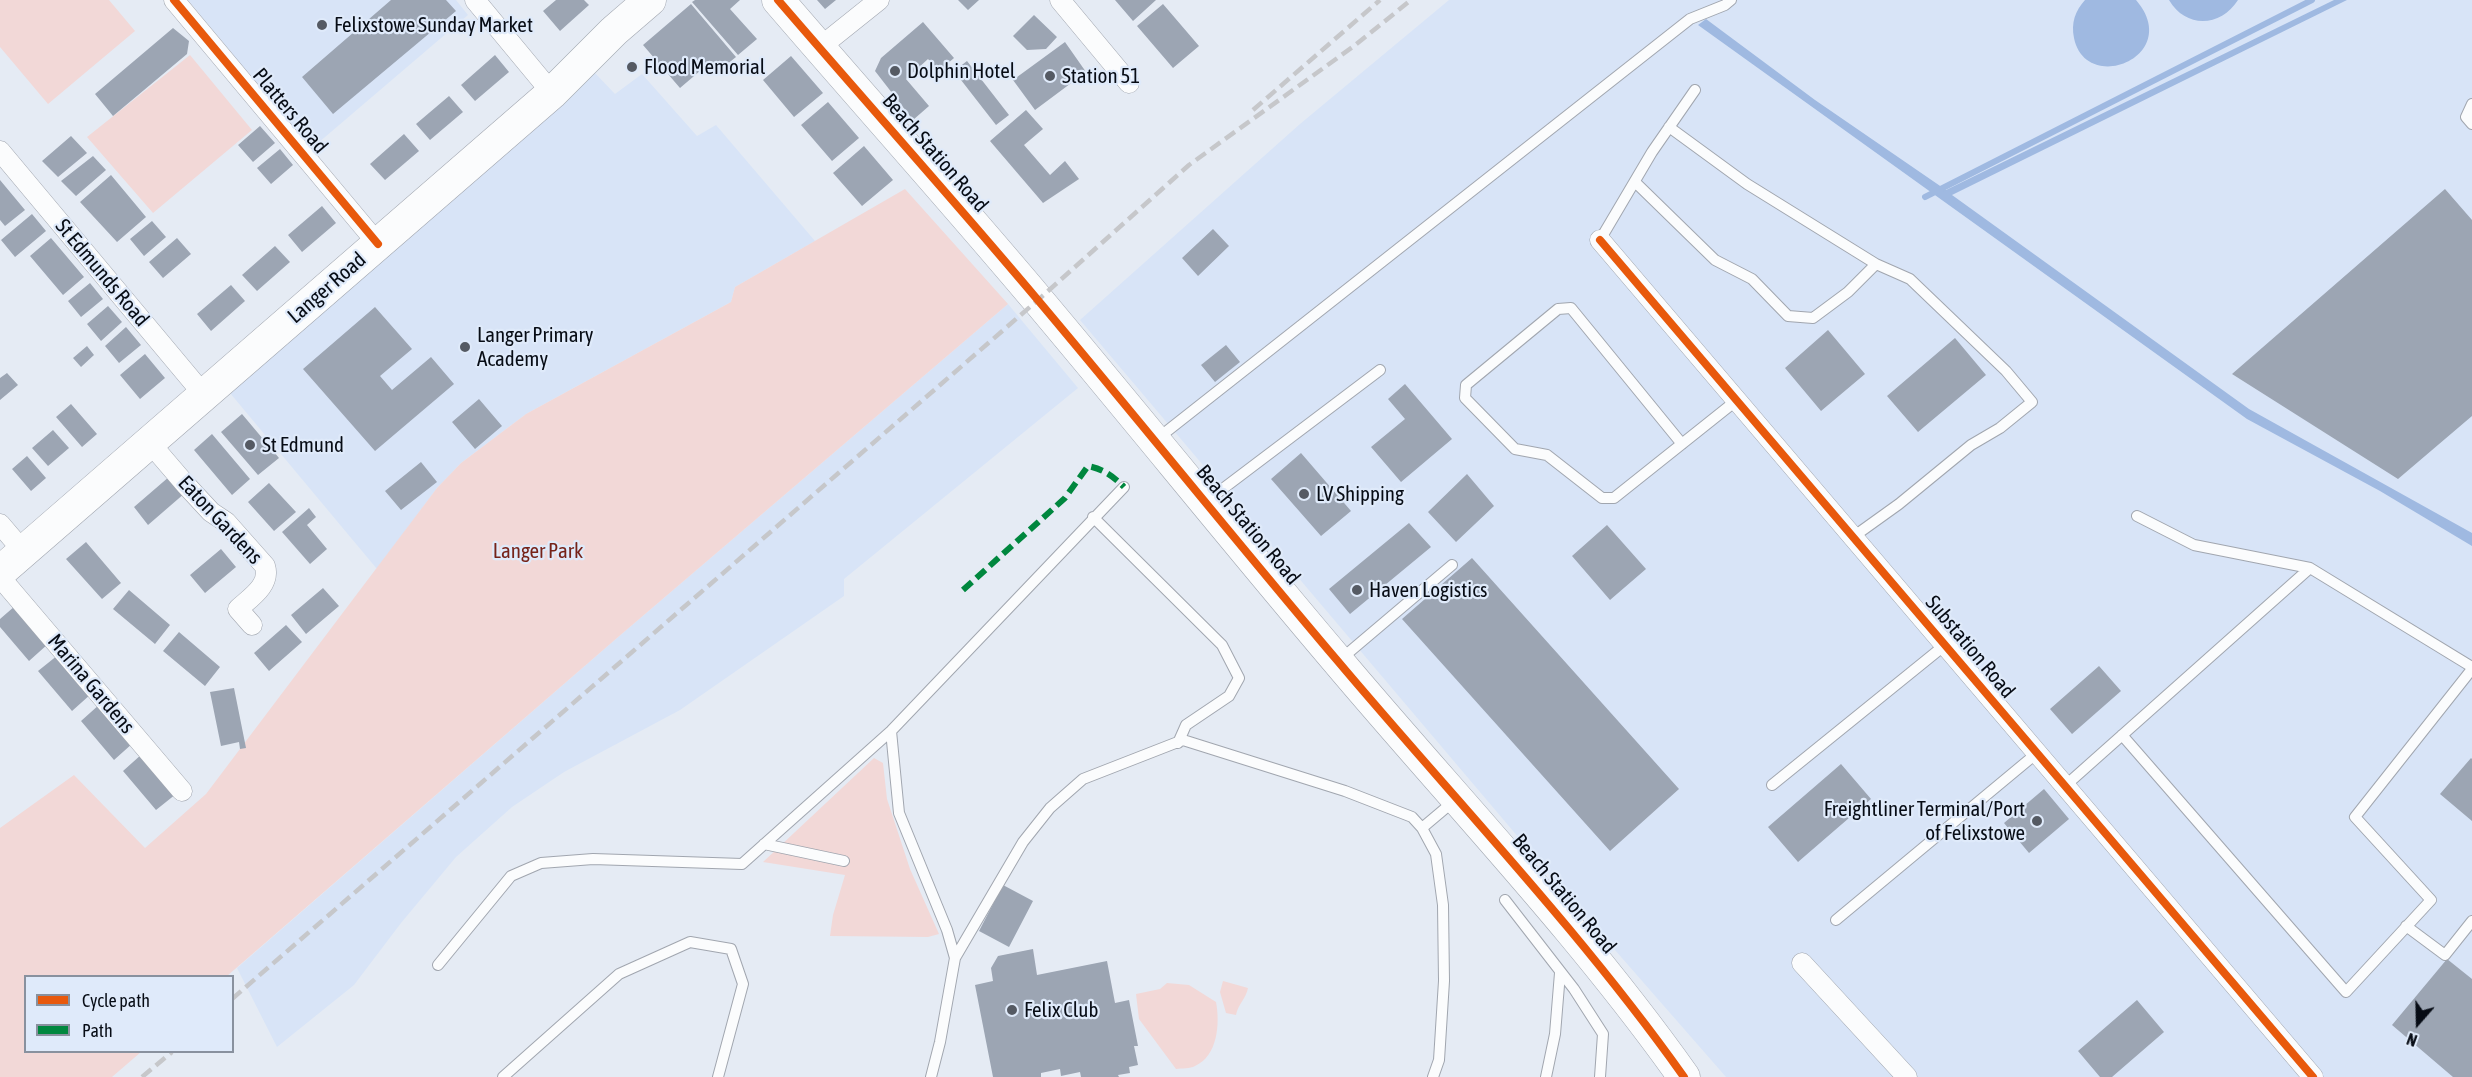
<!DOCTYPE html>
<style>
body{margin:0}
#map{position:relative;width:2472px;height:1077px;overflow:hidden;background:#e5ebf4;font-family:"Asap Condensed",sans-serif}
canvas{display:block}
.legend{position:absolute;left:24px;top:975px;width:210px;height:78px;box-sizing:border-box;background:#dfeafa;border:2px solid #89919e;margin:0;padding:8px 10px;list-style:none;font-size:18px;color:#070c15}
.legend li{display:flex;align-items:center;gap:12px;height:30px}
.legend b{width:30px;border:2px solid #89919e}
.north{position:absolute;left:2388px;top:993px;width:60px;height:60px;-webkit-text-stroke:4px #dfeafa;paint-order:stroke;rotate:200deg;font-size:16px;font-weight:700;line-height:24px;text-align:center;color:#070c15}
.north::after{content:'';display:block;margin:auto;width:21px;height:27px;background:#070c15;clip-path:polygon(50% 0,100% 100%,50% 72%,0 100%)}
</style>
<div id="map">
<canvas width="2472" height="1077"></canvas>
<ul class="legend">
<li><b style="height:8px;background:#e8590c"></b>Cycle path</li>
<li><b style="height:8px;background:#00873e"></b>Path</li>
</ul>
<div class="north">N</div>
</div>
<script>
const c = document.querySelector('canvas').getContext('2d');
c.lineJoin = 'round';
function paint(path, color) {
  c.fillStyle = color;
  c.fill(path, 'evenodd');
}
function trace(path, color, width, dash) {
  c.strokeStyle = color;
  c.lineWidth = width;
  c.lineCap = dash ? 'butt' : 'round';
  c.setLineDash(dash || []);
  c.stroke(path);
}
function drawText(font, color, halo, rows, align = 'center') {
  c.font = font + ' "Asap Condensed",sans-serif';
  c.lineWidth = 4.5;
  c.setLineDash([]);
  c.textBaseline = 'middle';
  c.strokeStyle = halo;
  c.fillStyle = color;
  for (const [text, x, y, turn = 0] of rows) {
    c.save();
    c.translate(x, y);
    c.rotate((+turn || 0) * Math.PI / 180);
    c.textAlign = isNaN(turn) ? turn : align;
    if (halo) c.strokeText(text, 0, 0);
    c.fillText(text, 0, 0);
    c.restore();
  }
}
const built = new Path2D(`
 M188,0H456L468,15L311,149Z
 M1449,0H2472V1077H1726L1580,910L1080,320L1300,124Z
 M594,72L615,94L642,74L697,136L716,125L815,241L735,287L731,302L526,414L461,463L437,488L377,569L230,393Z
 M1008,304L1078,388L844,579V596L680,710L564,772L512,807L456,857L401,923L354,985L277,1047L237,968L617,638Z`);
const green = new Path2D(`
 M0,0H109L135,31L48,104L0,47Z
 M190,55L252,130L153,213L87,137Z
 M905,189L1008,304L617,638L227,976H26V1052H141L112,1077H0V828L74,775L145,848L206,794L437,488L461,463L526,414L731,302L735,287Z
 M874,758L883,763L887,799L910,869L939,934L928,937L830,936L833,915L845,875L763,862Z
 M1223,981L1248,988C1246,999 1238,1004 1236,1015L1226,1013L1220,992Z
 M1167,983L1189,985L1216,1002C1220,1023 1218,1056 1195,1066C1190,1069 1182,1068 1176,1069L1139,1019L1136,994L1160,989Z`);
const water = new Path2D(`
 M2085,0H2136C2184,56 2086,96 2074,38C2071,23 2075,11 2085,0Z
 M2169,0H2238C2221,27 2186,29 2169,0Z
 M2334,0H2347L1952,195L2249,409L2472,533V546L2380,491L2247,419L1698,25L1706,19L1815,100L1946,190Z`);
const stream = new Path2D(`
 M1925,197L2312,0`);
const building = new Path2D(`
 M391,0H446L456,11L333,114L302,77Z
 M556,0H584L589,5L560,31L543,11Z
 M695,0H740L730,9L757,39L738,55L692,2Z
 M817,0H836L825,9Z
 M958,0H979L968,10Z
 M1115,0H1156L1133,21Z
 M691,4L736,57L715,74L707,65L680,88L643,45Z
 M1163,4L1199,46L1173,68L1137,26Z
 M1034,15L1057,37L1046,49L1027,50L1013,36Z
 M923,22L954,58L939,71L928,59L906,79L929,106L913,120L875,71L881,58Z
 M173,28L189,41L187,54L113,116L95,94Z
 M1065,42L1086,72L1035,110L1013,80Z
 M495,55L509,72L475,101L461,85Z
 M791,56L823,93L794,117L763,80Z
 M967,61L1009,115L996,125L954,71Z
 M449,96L463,112L430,140L416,124Z
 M828,102L859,138L832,161L801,125Z
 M1026,110L1043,129L1024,145L1050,175L1065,161L1079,179L1043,203L990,141Z
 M260,126L275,143L253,162L238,145Z
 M404,134L419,151L385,180L370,164Z
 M71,136L87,153L58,177L42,161Z
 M864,146L893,180L862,206L833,173Z
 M280,149L293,165L271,184L257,168Z
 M93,156L106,170L76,196L61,181Z
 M111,175L146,217L117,242L80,202Z
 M0,180L25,210L5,226L0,220Z
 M2445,189L2472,220V416L2398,479L2232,374Z
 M322,206L336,223L302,252L288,235Z
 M32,214L46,231L15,257L1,240Z
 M152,221L166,237L144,256L130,239Z
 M1213,229L1229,246L1198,276L1182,258Z
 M51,238L84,277L63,295L30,256Z
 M177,238L191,254L163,278L149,262Z
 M275,246L290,262L257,291L242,275Z
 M90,283L103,299L81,317L68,301Z
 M231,285L245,301L211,331L197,314Z
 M108,306L122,322L101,341L87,324Z
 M375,307L412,349L380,376L392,390L431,357L454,384L375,451L303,369Z
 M126,327L141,345L119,363L105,346Z
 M1828,330L1865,374L1821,411L1785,368Z
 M1955,338L1986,375L1918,432L1887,396Z
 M1226,345L1240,362L1215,382L1201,365Z
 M87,346L94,355L81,367L73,358Z
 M145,354L165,378L140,399L120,375Z
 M7,373L18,385L0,400V378Z
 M1405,384L1452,439L1401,482L1371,447L1405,419L1388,399Z
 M479,399L502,426L475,449L452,422Z
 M71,404L97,434L82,447L56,417Z
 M242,414L279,458L258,475L221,432Z
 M53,430L69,448L48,466L32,448Z
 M212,434L250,479L232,495L194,450Z
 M1301,453L1351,511L1321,536L1271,479Z
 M27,456L46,478L31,491L12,469Z
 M421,462L437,482L401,510L385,491Z
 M1467,474L1494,506L1456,542L1428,512Z
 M170,476L185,493L148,525L134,507Z
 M269,483L296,512L274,531L248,502Z
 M309,508L316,517L307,525L327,549L310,564L282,532Z
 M1409,523L1431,547L1350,614L1329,589Z
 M1607,525L1646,569L1610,600L1572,556Z
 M86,542L121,583L102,599L66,559Z
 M221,549L236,567L205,593L190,575Z
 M1472,558L1679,789L1610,851L1402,619Z
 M323,588L339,606L306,634L291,615Z
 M129,590L170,625L155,644L113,609Z
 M15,606L48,644L29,661L0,627V619Z
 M286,625L302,642L269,671L254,653Z
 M179,632L220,667L205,686L163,651Z
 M58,655L91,694L72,711L38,671Z
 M2099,666L2121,691L2072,734L2050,709Z
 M234,688L246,748L240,749L239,742L221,746L210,692Z
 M100,704L133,743L114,760L81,721Z
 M142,754L176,794L156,810L123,771Z
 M2471,758L2472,759V821L2440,794Z
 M1841,764L1871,799L1798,862L1768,827Z
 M2044,789L2069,819L2029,853L2004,823Z
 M1003,885L1033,901L1009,947L979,931Z
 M1033,949L1037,975L1107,961L1115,1003L1129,1000L1138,1046H1134L1138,1065L1129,1067L1130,1073L1118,1075L1119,1077H1081L1080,1072L1061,1076L1060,1069L1041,1073V1077H993L975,985L993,981L991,968L998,956Z
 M2447,959L2472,979V1077H2453L2392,1025Z
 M2137,1000L2164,1032L2112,1077H2100L2078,1051Z`);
const service = new Path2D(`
 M2472,104L2466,117L2472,124
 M1669,127L1747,184L1876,264
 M1635,182L1715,260L1752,279L1788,316L1813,318L1848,292L1876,264L1910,279L2006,371L2032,402L2000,428L1971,445L1899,504L1853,537
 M1600,240L1652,152L1695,90
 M1157,439L1690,19L1725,5L1731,0
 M1682,444L1571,308L1558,309L1466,385L1465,398L1515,449L1547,455L1602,498H1614L1737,400
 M1208,500L1380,370
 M2137,516L2194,545L2310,568
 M1093,517L1222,645L1239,678L1229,696L1186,725L1178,743
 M1341,659L1452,565
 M891,731L899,813L947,930L955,958
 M2122,735L2346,992L2431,900L2355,817L2472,669
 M1772,785L1945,645
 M2065,786L2310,568L2472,667
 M1422,828L1454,801
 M764,844L844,861
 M1505,900L1574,989L1603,1034L1600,1077
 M1836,920L2037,753
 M2406,926L2445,955L2472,921
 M438,965L511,876L541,863L593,859L742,864L891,731L1124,487
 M503,1077L619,974L690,942L731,949L743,984L718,1077
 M931,1077L940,1042L955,958L1023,842L1050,808L1083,779L1183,740L1345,791L1412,817L1422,828L1436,854L1443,905L1444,981L1439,1060L1433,1077
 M1546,1077L1555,1034L1560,973`);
const minor = new Path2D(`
 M174,0L378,244
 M475,0L552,93
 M1060,0L1129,83
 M819,48L879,0
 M0,151L204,395
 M1600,240L2313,1077
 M150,443L186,485L211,512L226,522L265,566C271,585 250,598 238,609L252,625
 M0,524L23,551
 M0,577L182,791
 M1802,963L1907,1077`);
const primary = new Path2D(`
 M778,0C864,100 952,198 1037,299C1138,419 1235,540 1336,659C1453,798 1579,929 1684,1077
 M0,572L552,93L614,31L650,0`);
const rail = new Path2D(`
 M1253,110L1380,0
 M232,999L1038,300L1189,165L1354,46L1411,0
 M142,1077L172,1052`);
const quiet = new Path2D(`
 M963,590L1065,498L1088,466C1103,469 1113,476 1124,487`);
const cycleway = new Path2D(`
 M174,0L378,244
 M778,0C864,100 952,198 1037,299C1138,419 1235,540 1336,659C1453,798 1579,929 1684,1077
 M1600,240L2313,1077`);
const markers = [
 [322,25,6,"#555a63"],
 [632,67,6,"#555a63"],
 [895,71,6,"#555a63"],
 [1050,76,6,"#555a63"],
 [465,347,6,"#555a63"],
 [250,445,6,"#555a63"],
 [1304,494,6,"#555a63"],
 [1357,590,6,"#555a63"],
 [2037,821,6,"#555a63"],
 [1012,1010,6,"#555a63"]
];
const poiNames = [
 ["Felixstowe Sunday Market",334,25],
 ["Flood Memorial",644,67],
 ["Dolphin Hotel",907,71],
 ["Station 51",1062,76],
 ["Langer Primary",477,335],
 ["Academy",477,359],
 ["St Edmund",262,445],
 ["LV Shipping",1316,494],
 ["Haven Logistics",1369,590],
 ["Freightliner Terminal/Port",2025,809,"right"],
 ["of Felixstowe",2025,833,"right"],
 ["Felix Club",1024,1010]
];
const streetNames = [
 ["Platters Road",290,111,50],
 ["Beach Station Road",935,153,49],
 ["St Edmunds Road",102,273,50],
 ["Langer Road",327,288,-41],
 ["Eaton Gardens",220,520,47],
 ["Beach Station Road",1248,525,50],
 ["Substation Road",1970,647,50],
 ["Marina Gardens",91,684,50],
 ["Beach Station Road",1564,894,50]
];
const parkNames = [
 ["Langer Park",538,551]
];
paint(built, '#d8e4f7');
paint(green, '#f2d8d7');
paint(water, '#9fb9e1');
trace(stream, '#9fb9e1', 6);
paint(building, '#9ca5b3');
trace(service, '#a1a6af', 12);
trace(minor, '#a1a6af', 21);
trace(primary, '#a1a6af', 33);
trace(service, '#fbfcfd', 10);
trace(minor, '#fbfcfd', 20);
trace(primary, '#fbfcfd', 32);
trace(rail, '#c6c7ca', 4.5, [12, 6]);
trace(quiet, '#00873e', 6, [12, 6]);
trace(cycleway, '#e8590c', 8);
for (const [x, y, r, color] of markers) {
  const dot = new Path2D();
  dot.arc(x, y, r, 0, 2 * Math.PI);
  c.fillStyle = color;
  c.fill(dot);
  trace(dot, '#dfeafa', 2);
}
drawText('21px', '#070c15', '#dfeafa', poiNames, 'left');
drawText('21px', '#070c15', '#dfeafa', streetNames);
drawText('21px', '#762319', '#dfeafa', parkNames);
</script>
